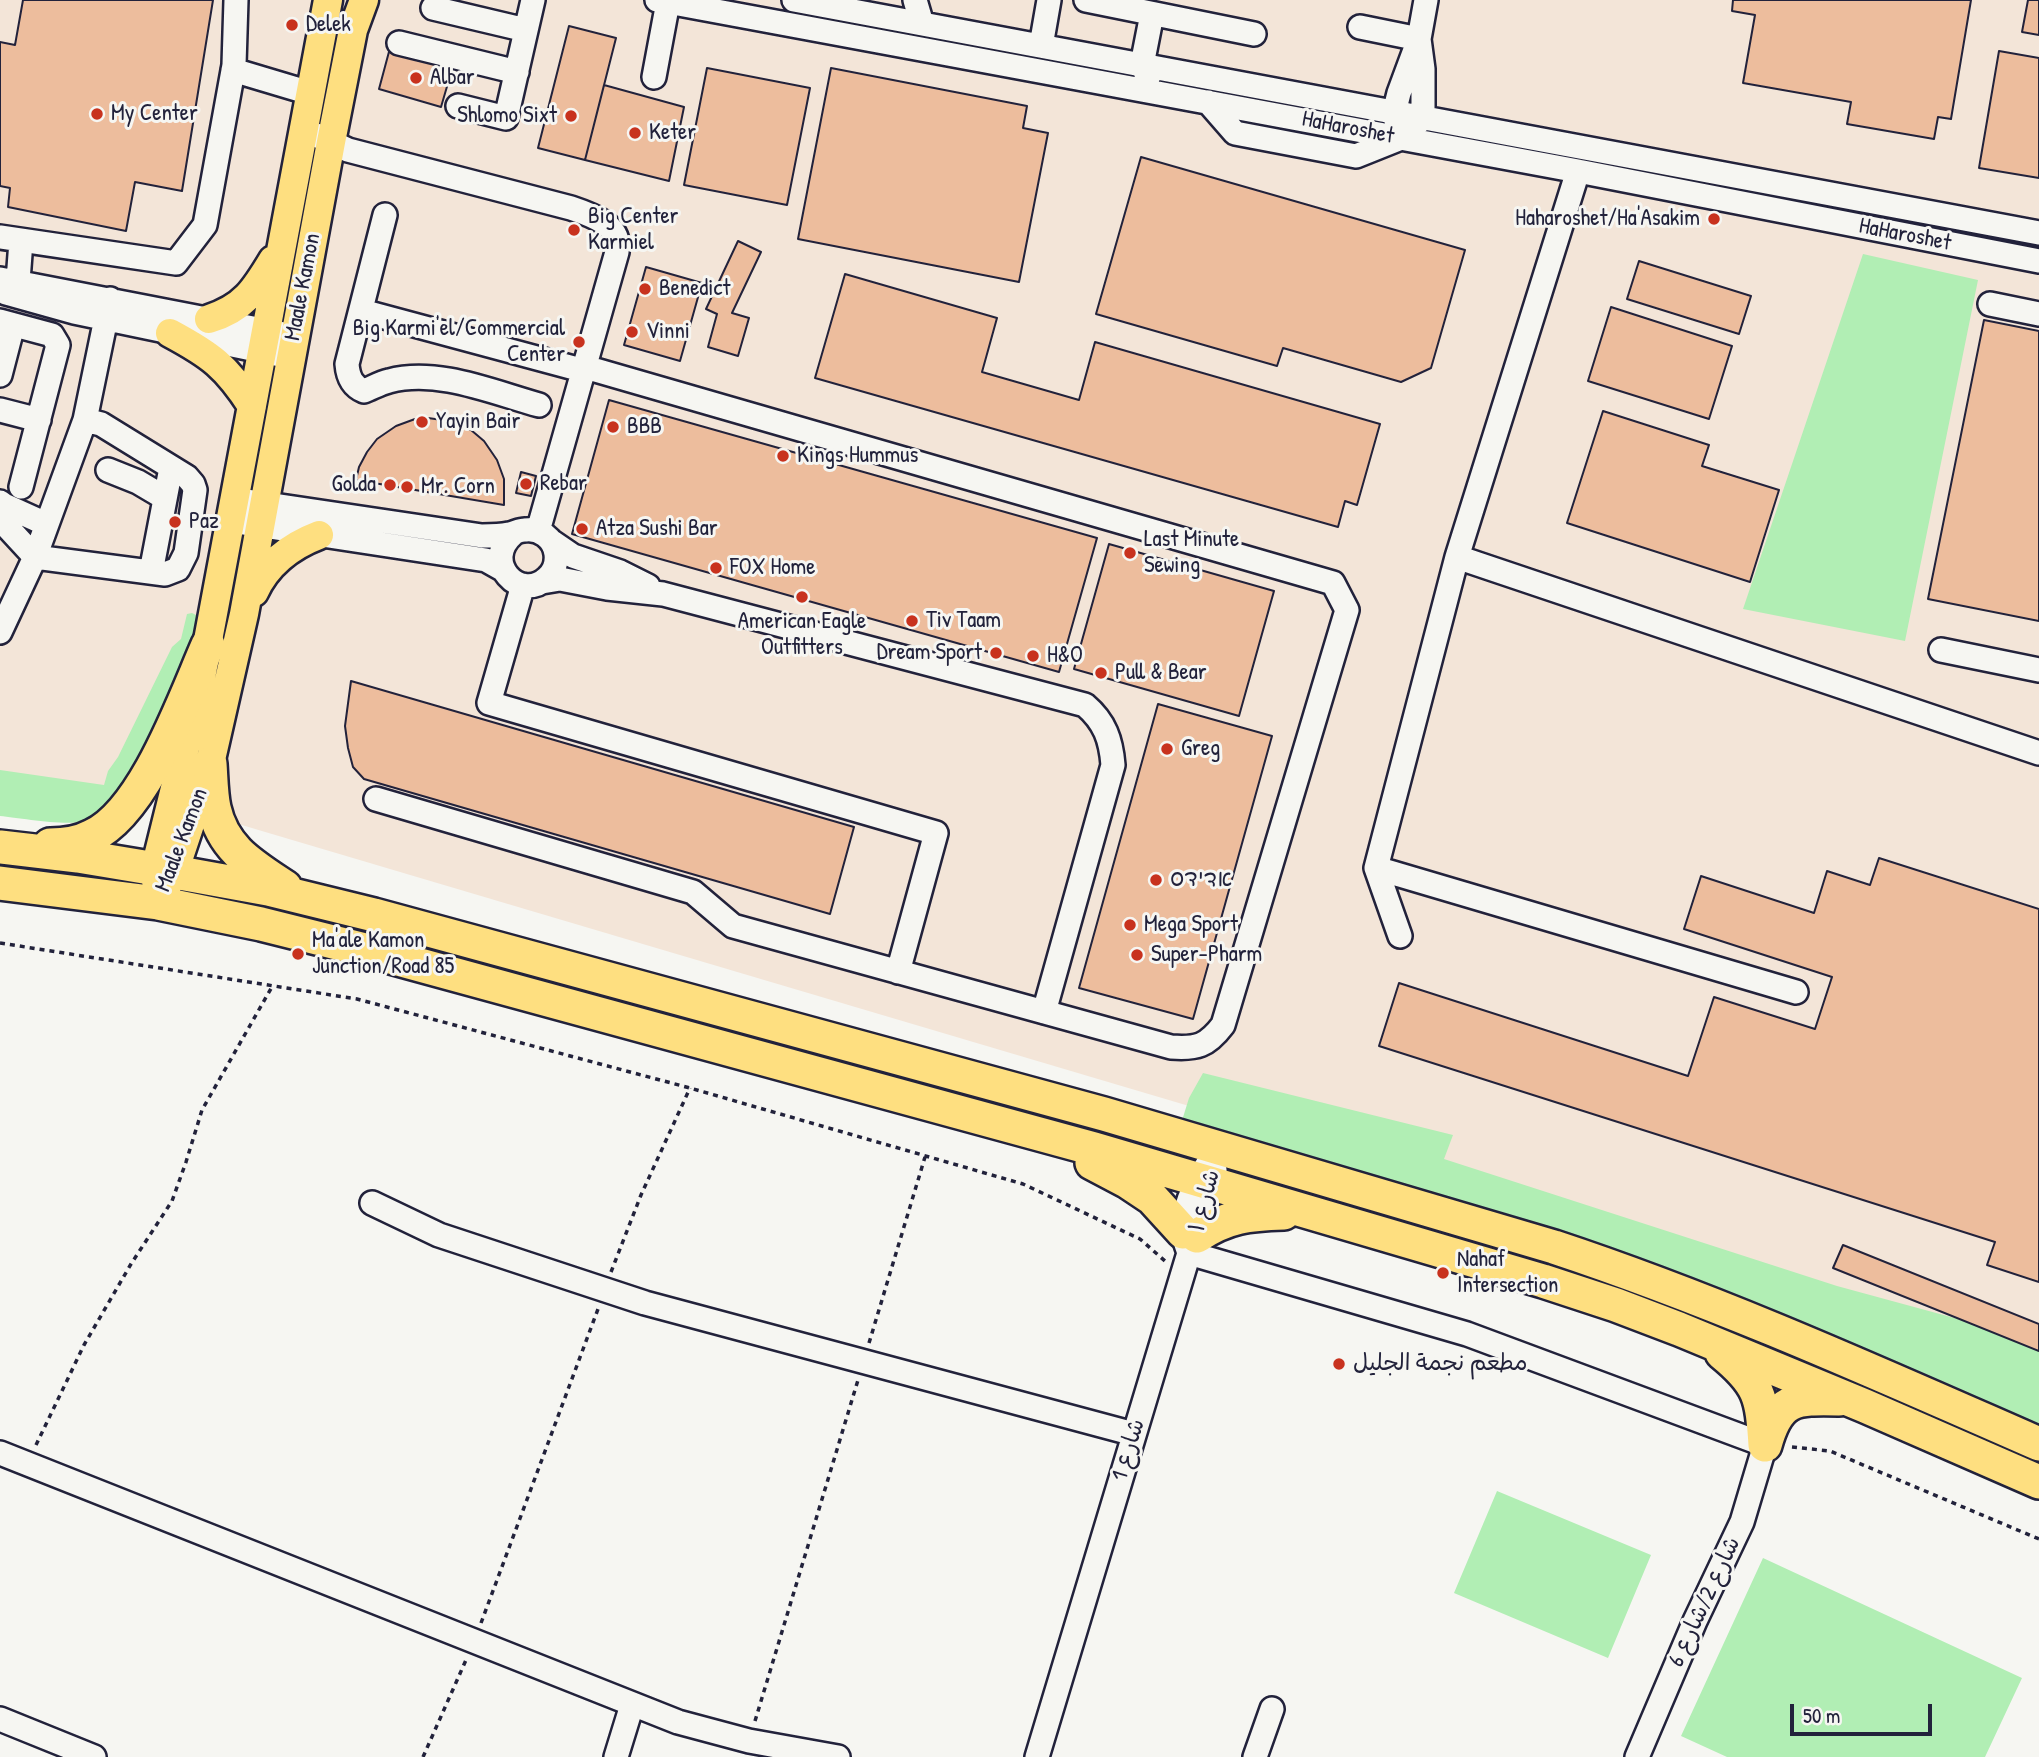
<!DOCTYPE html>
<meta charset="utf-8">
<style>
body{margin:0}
#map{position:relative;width:2039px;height:1757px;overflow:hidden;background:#f6f6f2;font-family:"Patrick Hand",sans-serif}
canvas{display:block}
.scale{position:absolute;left:1790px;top:1704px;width:142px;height:32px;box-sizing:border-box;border:4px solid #22223b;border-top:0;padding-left:9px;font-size:21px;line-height:24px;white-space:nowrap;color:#22223b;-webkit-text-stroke:5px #f6f6f2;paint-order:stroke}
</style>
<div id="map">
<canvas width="2039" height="1757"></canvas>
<div class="scale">50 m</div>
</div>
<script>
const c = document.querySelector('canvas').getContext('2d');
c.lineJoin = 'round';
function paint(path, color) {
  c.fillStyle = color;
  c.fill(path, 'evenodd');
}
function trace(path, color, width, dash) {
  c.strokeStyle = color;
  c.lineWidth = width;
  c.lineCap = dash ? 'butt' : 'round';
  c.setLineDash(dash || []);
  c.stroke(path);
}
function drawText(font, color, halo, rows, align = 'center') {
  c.font = font + ' "Patrick Hand","Playpen Sans Arabic","Playpen Sans Hebrew",sans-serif';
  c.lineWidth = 6;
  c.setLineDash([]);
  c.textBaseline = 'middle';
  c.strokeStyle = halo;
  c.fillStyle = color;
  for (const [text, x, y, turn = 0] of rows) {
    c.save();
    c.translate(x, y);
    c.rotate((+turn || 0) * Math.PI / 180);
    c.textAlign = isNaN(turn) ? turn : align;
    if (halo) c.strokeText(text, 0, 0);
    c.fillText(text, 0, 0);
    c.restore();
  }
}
const built = new Path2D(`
 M0,0H2039V1380L1779,1281L154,799L0,794Z`);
const green = new Path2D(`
 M1863,254L1978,280L1905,641L1743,609Z
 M192,613L196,615C199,652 164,711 147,744C140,758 134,774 125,787C121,794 103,814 96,818C76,829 23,818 0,816V770L104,785L108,771L118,757L172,647L181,639L187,614Z
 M1203,1073L1453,1135L1444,1159L1837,1286L2039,1341V1427L1180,1127L1189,1098Z
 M1497,1491L1651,1555L1608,1658L1454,1593Z
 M1763,1558L2022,1678L1985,1757H1727L1681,1736Z`);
const building = new Path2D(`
 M23,0H213L182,191L135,182L126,231L8,207L10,188L0,186V42L15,45Z
 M1733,0H1971L1951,119L1938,117L1934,139L1847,124L1851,102L1743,83L1755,15L1732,11Z
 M2028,0H2039V35L2022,32Z
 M569,26L616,38L585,160L538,148Z
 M390,48L453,66L441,107L379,89Z
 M1999,51L2039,58V178L1979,168Z
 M707,68L810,88L787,205L684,185Z
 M831,68L1027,106L1023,128L1048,133L1019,282L798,239Z
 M604,85L684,107L669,181L585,160Z
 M1141,157L1465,250L1431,368L1401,382L1283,348L1277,366L1096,314Z
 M738,241L761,252L732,313L749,318L738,356L708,347L717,314L706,309Z
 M1639,261L1751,296L1739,334L1627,299Z
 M646,267L702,283L680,361L624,345Z
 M845,274L997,318L982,372L1079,400L1095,342L1380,424L1357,505L1345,501L1338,527L815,378Z
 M1611,307L1732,346L1709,419L1588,381Z
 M1984,320L2039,331V621L1928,599Z
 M609,400L1097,538L1059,672L572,534Z
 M1603,411L1709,445L1702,466L1779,490L1750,582L1567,523Z
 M428,418L456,422L471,430L484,441L497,460L504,479V505L356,480L359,467L367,452L377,439L396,426L415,419Z
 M521,472L536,476L531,496L516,493Z
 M1109,544L1274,591L1239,716L1074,669Z
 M351,681L854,827L830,914L364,779L353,767L348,748L345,726Z
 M1158,704L1272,736L1193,1019L1079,988Z
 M1879,858L2039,909V1282L1987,1265L1995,1242L1379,1046L1399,983L1688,1076L1714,997L1815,1029L1832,977L1684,929L1701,876L1814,913L1827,871L1870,885Z
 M1843,1245L2039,1324V1351L1833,1268Z`);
const path = new Path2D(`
 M0,943L357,999L690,1088L1023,1184L1140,1239L1165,1261
 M611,1272L641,1195L690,1088
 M869,1343L925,1157
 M36,1445L84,1345L131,1264L172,1201L186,1162L202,1110L273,985
 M1792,1447L1830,1451L2039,1539
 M481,1623L598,1309
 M755,1721L858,1380
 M423,1757L466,1660`);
const minor = new Path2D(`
 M657,0L1578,171L2039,261
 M794,0L2039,233
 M915,0L922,24
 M1086,0L1254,34
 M433,8L526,30
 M1360,27L1419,39
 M399,43L517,72
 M1041,46L1049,0
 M233,70L310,93
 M654,77L668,2
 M1148,78L1142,65L1152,14
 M1208,102L1235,133L1356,156L1401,138L1423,118V69L1419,39
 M458,106L506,118L533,0
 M1398,128L1394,113L1399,93L1419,39L1426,0
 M316,135L348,150L571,208C592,215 622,225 617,252L538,531
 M1578,171L1457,557L2039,753
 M385,215L347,364C348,377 352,386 364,391C372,388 380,383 389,381C437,368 492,392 539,405
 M0,237L176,263L205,225L234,65L236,0
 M0,279L294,336
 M18,281L21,241
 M6,293L74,312L290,357
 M1990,304L2039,314
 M362,311L574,368L585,367L1333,583L1347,610L1223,1025C1207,1046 1197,1049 1171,1047L733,926L693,892L376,799
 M0,321L52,335L58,345L21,487
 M0,375L13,325
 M0,410L39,420
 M108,470L138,482L165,498
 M247,501L482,536C491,536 500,536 509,534C515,533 519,530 525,530C539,528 554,538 556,554C557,563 554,572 547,578C520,603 481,562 513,534
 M0,502L4,505L46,524
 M0,519L35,557L165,574L178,569L186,553L195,490L193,484L187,477L101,424L85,420
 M230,521L486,560L502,569
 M551,541L573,556L620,572L648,586
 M151,572L171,468
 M542,582L560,579L607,588L663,594L1085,705C1105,722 1111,740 1113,765L1044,1012
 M523,585L489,703L936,833L898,972
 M0,632L35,557L85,420L110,299
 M1941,650L2039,670
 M1376,868L1796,992
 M1400,936L1376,868L1457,557
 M372,1203L439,1235L645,1303L1134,1434
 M1195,1241L1204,1218L1215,1170
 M1189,1253L1467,1334L1765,1445L1742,1522L1695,1621L1637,1757
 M0,1453L678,1722L749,1741L838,1757
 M0,1719L94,1757
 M616,1757L632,1705
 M1037,1757L1189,1253C1187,1246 1183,1238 1183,1231C1183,1200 1202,1172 1218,1148
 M1255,1757L1272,1709`);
const major = new Path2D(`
 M209,319C244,308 255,290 273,260
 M170,333C211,355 226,366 252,406
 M254,592C267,564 290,546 319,535
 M157,889L155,869L197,699L328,0
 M164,891L174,872L210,764L244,614L331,142L353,30L364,0`);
const highway = new Path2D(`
 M210,764C211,778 211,794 214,808C223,849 252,865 285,887
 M50,845C65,845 79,843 92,836C145,812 185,697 208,645
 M0,847L78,856L174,872L268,889L374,915L1104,1114L1554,1247C1720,1302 1879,1374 2039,1444
 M0,883L158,903L261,924L365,950L1094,1149L1543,1281L1616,1305L1679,1329L1865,1406L2039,1482
 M1092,1163L1128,1182L1152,1198L1183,1232
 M1197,1236C1227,1216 1249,1214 1284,1213
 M1722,1353C1760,1384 1762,1397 1765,1445
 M1765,1445C1778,1398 1794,1398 1839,1399`);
const markers = [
 [292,25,7,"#c8321e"],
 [416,78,7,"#c8321e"],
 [97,114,7,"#c8321e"],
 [571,116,7,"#c8321e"],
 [635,133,7,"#c8321e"],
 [1714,219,7,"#c8321e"],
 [574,230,7,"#c8321e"],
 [645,289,7,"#c8321e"],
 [632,332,7,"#c8321e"],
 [579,342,7,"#c8321e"],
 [422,422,7,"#c8321e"],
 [613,427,7,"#c8321e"],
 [783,456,7,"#c8321e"],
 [526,484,7,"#c8321e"],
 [390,485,7,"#c8321e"],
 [407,487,7,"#c8321e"],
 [175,522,7,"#c8321e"],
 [582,529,7,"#c8321e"],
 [1130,553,7,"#c8321e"],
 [716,568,7,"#c8321e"],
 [802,597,7,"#c8321e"],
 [912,621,7,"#c8321e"],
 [996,653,7,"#c8321e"],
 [1033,656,7,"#c8321e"],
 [1101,673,7,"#c8321e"],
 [1167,749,7,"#c8321e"],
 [1156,880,7,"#c8321e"],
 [1130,925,7,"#c8321e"],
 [298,954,7,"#c8321e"],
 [1137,955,7,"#c8321e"],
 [1443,1273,7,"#c8321e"],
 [1339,1364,7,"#c8321e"]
];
const poiNames = [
 ["Delek",306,25],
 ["Albar",430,78],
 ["My Center",111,114],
 ["Shlomo Sixt",557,116,"right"],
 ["Keter",649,133],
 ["Big Center",588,217],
 ["Karmiel",588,243],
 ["Haharoshet/Ha'Asakim",1700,219,"right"],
 ["Benedict",659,289],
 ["Big Karmi'el/Commercial",565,329,"right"],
 ["Center",565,355,"right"],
 ["Vinni",646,332],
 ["Yayin Bair",436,422],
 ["BBB",627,427],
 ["Kings Hummus",797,456],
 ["Rebar",540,484],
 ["Golda",376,485,"right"],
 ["Mr. Corn",421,487],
 ["Paz",189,522],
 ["Atza Sushi Bar",596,529],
 ["Last Minute",1144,540],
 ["Sewing",1144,566],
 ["FOX Home",730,568],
 ["Tiv Taam",926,621],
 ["American Eagle",802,622,"center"],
 ["Outfitters",802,648,"center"],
 ["Dream Sport",982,653,"right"],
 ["H&O",1047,656],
 ["Pull & Bear",1115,673],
 ["Greg",1181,749],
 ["אדידס",1170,880],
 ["Mega Sport",1144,925],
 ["Ma'ale Kamon",312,941],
 ["Junction/Road 85",312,967],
 ["Super-Pharm",1151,955],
 ["Nahaf",1457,1260],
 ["Intersection",1457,1286],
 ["مطعم نجمة الجليل",1353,1364]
];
const streetNames = [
 ["HaHaroshet",1348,128,11],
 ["HaHaroshet",1905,235,11],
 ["Maale Kamon",303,287,-79],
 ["Maale Kamon",182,840,-69],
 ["شارع ١",1205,1201,-75],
 ["شارع 1",1129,1450,-73],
 ["شارع 2/شارع 6",1705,1602,-65]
];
paint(built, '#f3e5d8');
paint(green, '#b1eeb4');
paint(building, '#edbd9d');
trace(building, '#22223b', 2);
trace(minor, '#22223b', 28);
trace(major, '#22223b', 33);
trace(highway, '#22223b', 38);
trace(path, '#22223b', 3.5, [5, 5]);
trace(minor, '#f6f6f2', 23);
trace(major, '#fedf80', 28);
trace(highway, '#fedf80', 33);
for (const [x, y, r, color] of markers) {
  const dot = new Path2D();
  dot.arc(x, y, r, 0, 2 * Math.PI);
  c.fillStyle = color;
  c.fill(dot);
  trace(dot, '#f6f6f2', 2.5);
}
drawText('23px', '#22223b', '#f6f6f2', poiNames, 'left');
drawText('23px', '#22223b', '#f6f6f2', streetNames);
</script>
